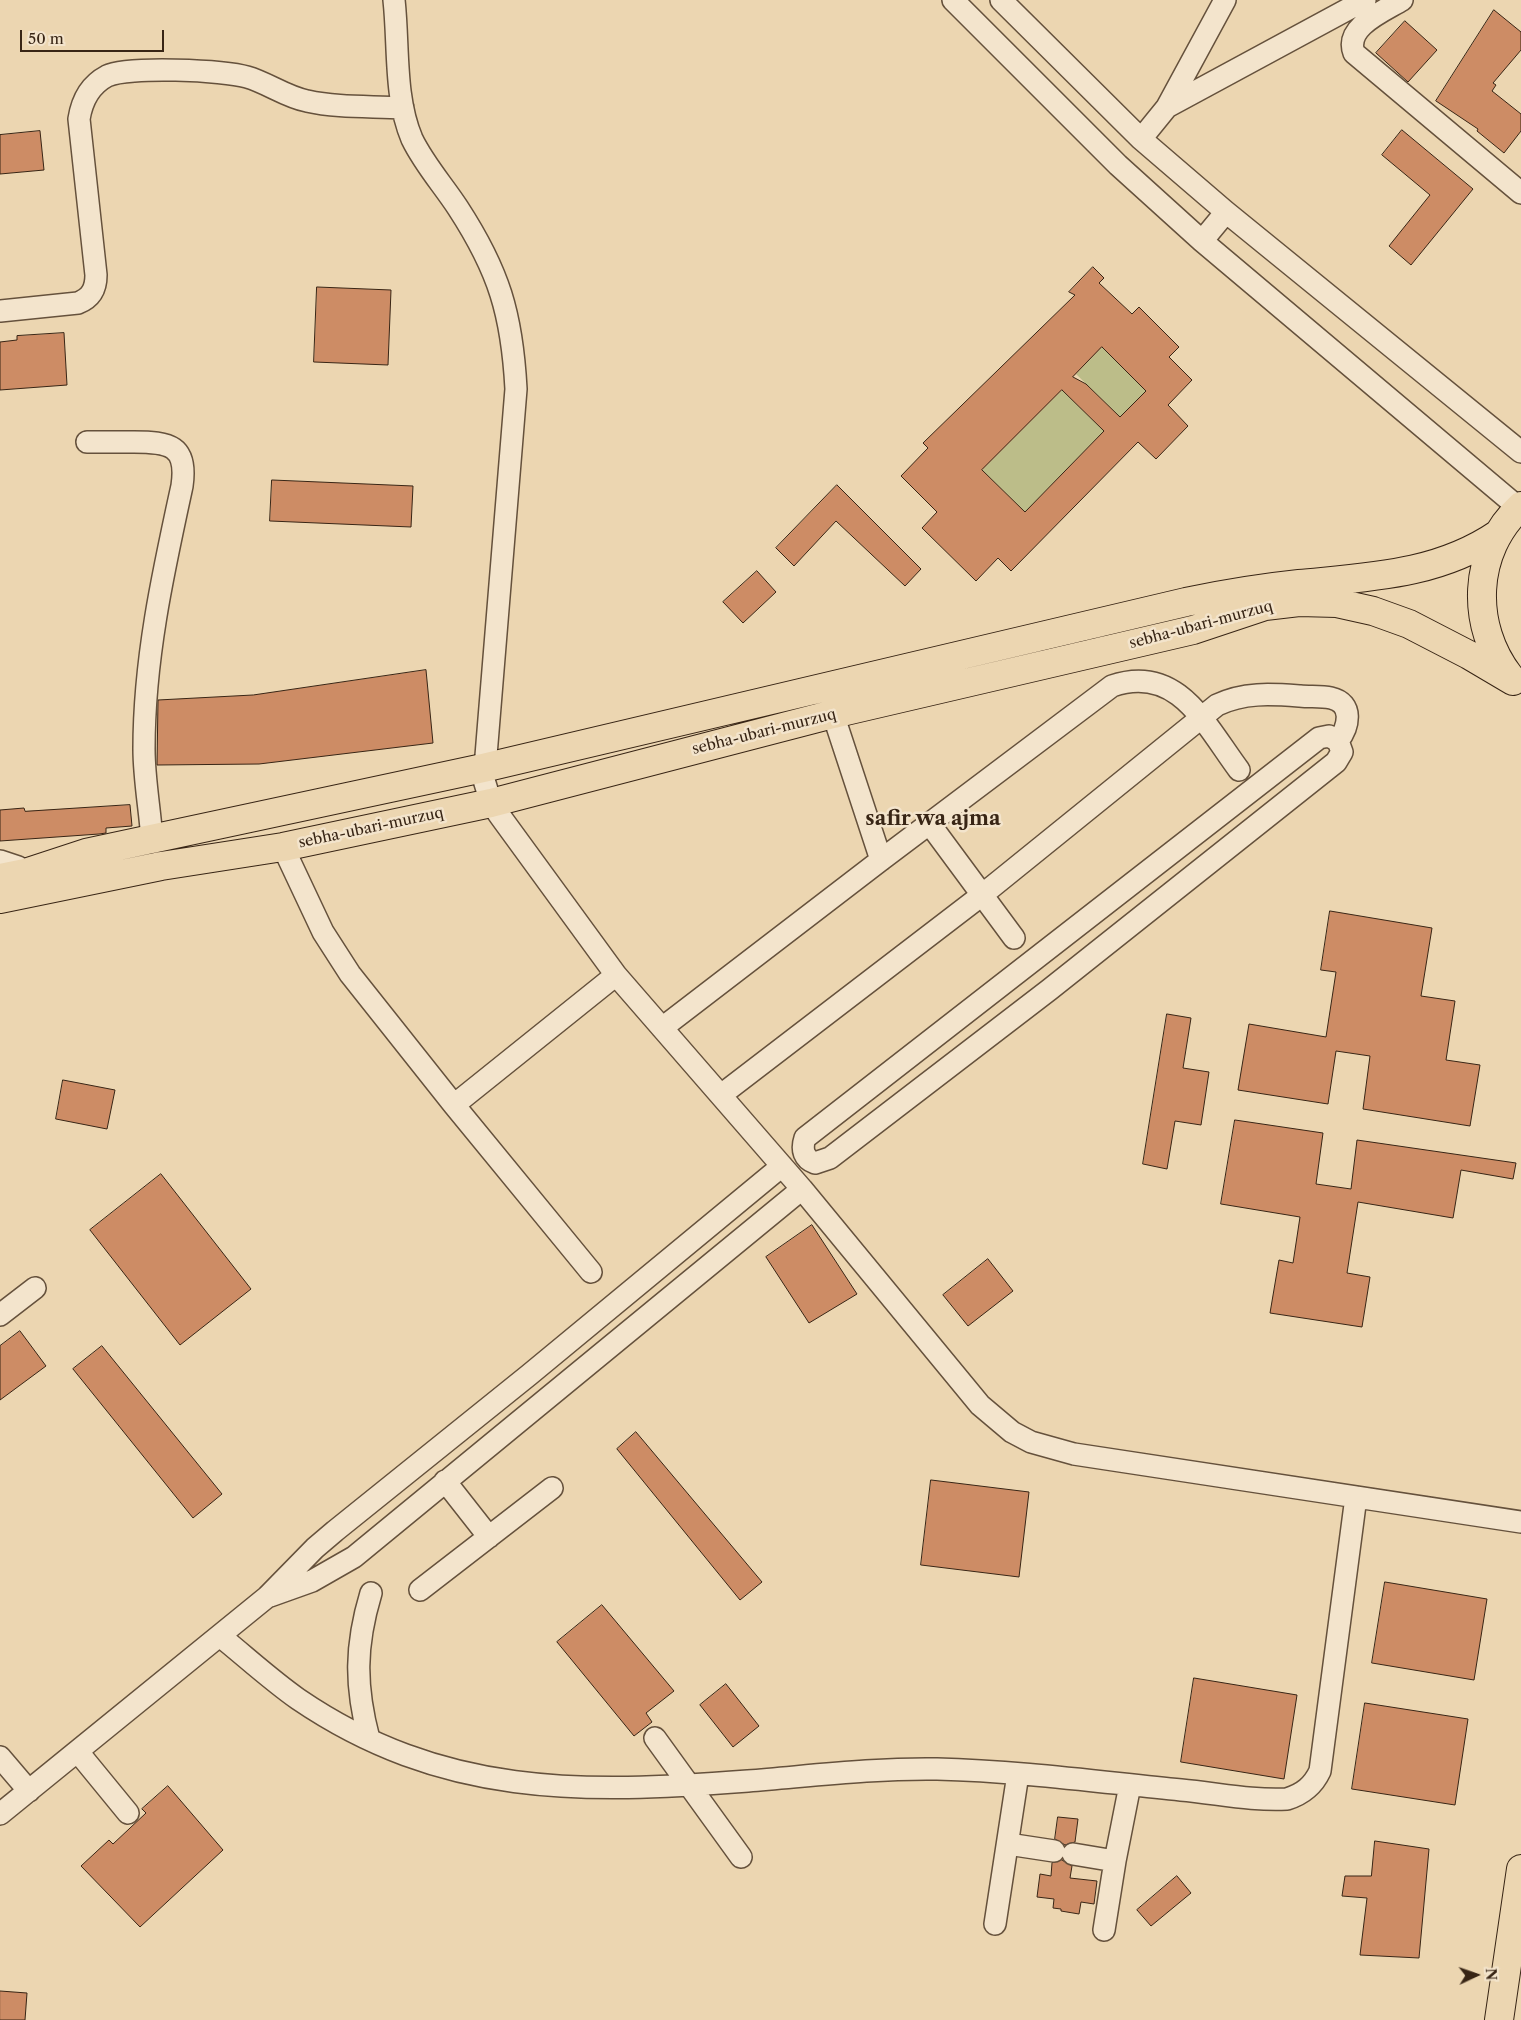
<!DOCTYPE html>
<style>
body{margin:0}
#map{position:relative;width:1521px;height:2020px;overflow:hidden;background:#ecd6b1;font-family:"Libre Caslon Text",serif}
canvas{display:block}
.north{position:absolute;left:1451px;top:1950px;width:50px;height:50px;-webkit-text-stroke:4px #f3e4cc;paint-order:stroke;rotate:87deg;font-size:14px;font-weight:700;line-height:20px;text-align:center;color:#382515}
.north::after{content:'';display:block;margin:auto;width:18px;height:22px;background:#382515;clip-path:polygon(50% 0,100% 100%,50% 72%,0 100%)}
.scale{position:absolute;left:20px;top:30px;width:144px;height:22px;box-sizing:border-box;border:2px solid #382515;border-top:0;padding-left:6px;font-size:15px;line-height:18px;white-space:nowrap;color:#382515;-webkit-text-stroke:4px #f3e4cc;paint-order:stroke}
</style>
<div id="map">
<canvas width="1521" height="2020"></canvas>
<div class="north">N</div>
<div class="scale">50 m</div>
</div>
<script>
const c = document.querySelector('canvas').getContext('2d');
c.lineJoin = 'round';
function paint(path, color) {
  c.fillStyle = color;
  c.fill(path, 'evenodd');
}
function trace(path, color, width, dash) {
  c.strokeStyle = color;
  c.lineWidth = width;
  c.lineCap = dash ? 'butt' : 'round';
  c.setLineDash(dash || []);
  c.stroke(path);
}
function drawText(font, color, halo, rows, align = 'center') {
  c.font = font + ' "Libre Caslon Text",serif';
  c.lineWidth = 5;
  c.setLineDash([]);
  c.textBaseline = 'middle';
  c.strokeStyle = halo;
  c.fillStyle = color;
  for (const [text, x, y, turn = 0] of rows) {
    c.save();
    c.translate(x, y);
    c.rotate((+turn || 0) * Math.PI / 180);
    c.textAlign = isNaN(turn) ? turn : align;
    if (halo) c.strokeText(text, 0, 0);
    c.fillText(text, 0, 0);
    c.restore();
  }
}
const green = new Path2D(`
 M1102,347L1146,391L1120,417L1076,374Z
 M1062,390L1104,431L1025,512L982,470Z`);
const building = new Path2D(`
 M1494,10L1521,32V50L1493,83L1496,85L1492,91L1521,114V131L1504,153L1477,131L1478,129L1436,101Z
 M1405,21L1437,50L1408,82L1376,53Z
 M1402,130L1473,189L1411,265L1389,246L1430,195L1382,155Z
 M40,131L44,170L0,174V135Z
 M1093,267L1104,278L1099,283L1132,314L1139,307L1179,347L1169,357L1192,380L1168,405L1188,426L1156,459L1138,442L1011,571L998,558L976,581L922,528L937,512L901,476L928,448L923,443L1075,295L1069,292ZM1102,347L1146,391L1120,417L1086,384L1073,377ZM1062,390L1104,431L1025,512L982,470Z
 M317,287L391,290L388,365L314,362Z
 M64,333L67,385L0,390V342L17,340V336Z
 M272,480L413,486L411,527L270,521Z
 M837,485L921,569L905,586L836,521L794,566L776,548Z
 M757,571L776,592L743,623L723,602Z
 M426,670L433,743L259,764L157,765L158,700L253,695Z
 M130,805L132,826L106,828V833L99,834L0,841V810L24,808L25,811Z
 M1330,911L1432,928L1421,996L1455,1001L1446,1060L1480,1065L1470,1126L1363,1109L1370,1056L1336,1051L1328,1104L1238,1090L1249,1024L1326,1037L1336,972L1321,970Z
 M1167,1014L1191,1018L1183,1068L1209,1072L1201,1125L1175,1121L1167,1169L1143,1164Z
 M63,1080L115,1090L107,1129L56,1119Z
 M1235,1120L1323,1133L1316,1184L1351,1189L1357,1140L1516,1163L1513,1179L1461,1170L1453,1218L1358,1202L1347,1273L1370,1277L1362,1327L1270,1313L1279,1260L1293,1263L1300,1217L1221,1204Z
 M161,1174L251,1289L180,1345L90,1230Z
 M812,1225L857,1294L809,1323L766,1257Z
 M988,1259L1013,1291L968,1326L943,1295Z
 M20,1331L46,1366L0,1400V1346Z
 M102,1346L222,1494L193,1518L73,1369Z
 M636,1432L762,1582L740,1600L617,1449Z
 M931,1480L1029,1492L1019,1577L921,1565Z
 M1385,1582L1487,1599L1474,1680L1372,1663Z
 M602,1605L674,1691L646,1713L652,1722L634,1736L557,1642Z
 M1194,1678L1297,1695L1284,1779L1181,1762Z
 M726,1684L759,1726L733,1747L700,1705Z
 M1365,1703L1468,1719L1455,1805L1352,1789Z
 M168,1786L223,1850L140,1927L81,1866L109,1840L113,1844L146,1813L142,1809Z
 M1058,1817L1078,1819L1075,1842L1065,1845L1055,1839Z
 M1375,1841L1429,1849L1419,1958L1360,1955L1367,1898L1342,1896L1345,1876H1371Z
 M1062,1860L1072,1866L1070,1878L1097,1881L1094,1904L1081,1902L1079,1914L1061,1911V1909L1053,1908L1054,1899L1037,1897L1040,1874L1051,1876L1052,1863Z
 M1177,1876L1191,1893L1151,1926L1137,1910Z
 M0,1991L27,1993L25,2020H0Z`);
const minor = new Path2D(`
 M394,0C399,45 394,97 412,139C424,164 443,185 458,208C499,271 512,314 516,389L484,780L491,803L500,816L616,975L802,1189L980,1405L1012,1432L1031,1442L1074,1454L1521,1522
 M953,0L1118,165L1202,241L1519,508
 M1001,0L1141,139L1226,212L1521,452
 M1402,0C1384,11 1344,27 1354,53L1521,193
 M1167,107L1225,0
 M1141,139L1167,107L1365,0
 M1202,241L1226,212
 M0,311L78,303C91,298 96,289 96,275L79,119C82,100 90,85 107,76C127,66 224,70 247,77C268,83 286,97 307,101C338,108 371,106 403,108
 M87,442C103,442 119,442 134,442C169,442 188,445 182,486C163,573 144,659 144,749C144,779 150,810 152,840
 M833,714L881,860
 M1329,736L1338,741L1342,752L1336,762L1049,990L830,1158L815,1163C804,1159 801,1150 805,1138L1319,738Z
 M929,823L1014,938
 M283,847L323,932L350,974L454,1105L591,1272
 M0,861L18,867L25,873
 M662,1028L881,860L1112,686C1178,663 1206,726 1239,770
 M721,1095L982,895L1217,705C1244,692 1271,694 1300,696C1310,697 1321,696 1331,698C1354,703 1349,727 1338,741
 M454,1105L616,975
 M0,1315L35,1288
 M445,1481L489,1537
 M420,1590L552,1488
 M270,1596L312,1581L354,1557L802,1189
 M220,1636C246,1657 271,1680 298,1699C442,1797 582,1794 748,1781C811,1776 874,1768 937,1769C1019,1771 1100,1782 1181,1790C1216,1793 1252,1801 1287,1799C1303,1794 1313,1786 1320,1771L1356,1497
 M655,1738L741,1857
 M369,1739C355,1686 355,1646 371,1593
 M78,1752L128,1813
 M0,1757L29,1791
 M0,1814L267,1597L315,1548L335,1531L529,1375L782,1166
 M1008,1844L1054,1851
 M1073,1854L1115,1861
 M995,1924L1018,1774
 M1104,1930L1115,1861L1130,1785`);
const highway = new Path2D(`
 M1510,677C1470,626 1472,551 1521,506
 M0,878L25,873L86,853L483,768L1186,602C1224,594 1261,588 1299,584C1369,577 1438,575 1498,534
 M0,899L161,866L283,847L491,803L833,714L1193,630L1265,606L1299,602L1337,603L1373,611L1409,624L1469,655L1513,681
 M1499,2020L1521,1869`);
const streetNames = [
 ["sebha-ubari-murzuq",1201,625,-15],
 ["sebha-ubari-murzuq",764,732,-14],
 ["sebha-ubari-murzuq",371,828,-12]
];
const districtNames = [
 ["safir wa ajma",933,819]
];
paint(green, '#bcbd89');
paint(building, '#cd8c65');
trace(building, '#382515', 1);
trace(minor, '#65513c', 24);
trace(highway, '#382515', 30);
trace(minor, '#f3e4cc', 21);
trace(highway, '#ecd6b1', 28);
drawText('15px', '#382515', '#f3e4cc', streetNames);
drawText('bold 20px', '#382515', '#f3e4cc', districtNames);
</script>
